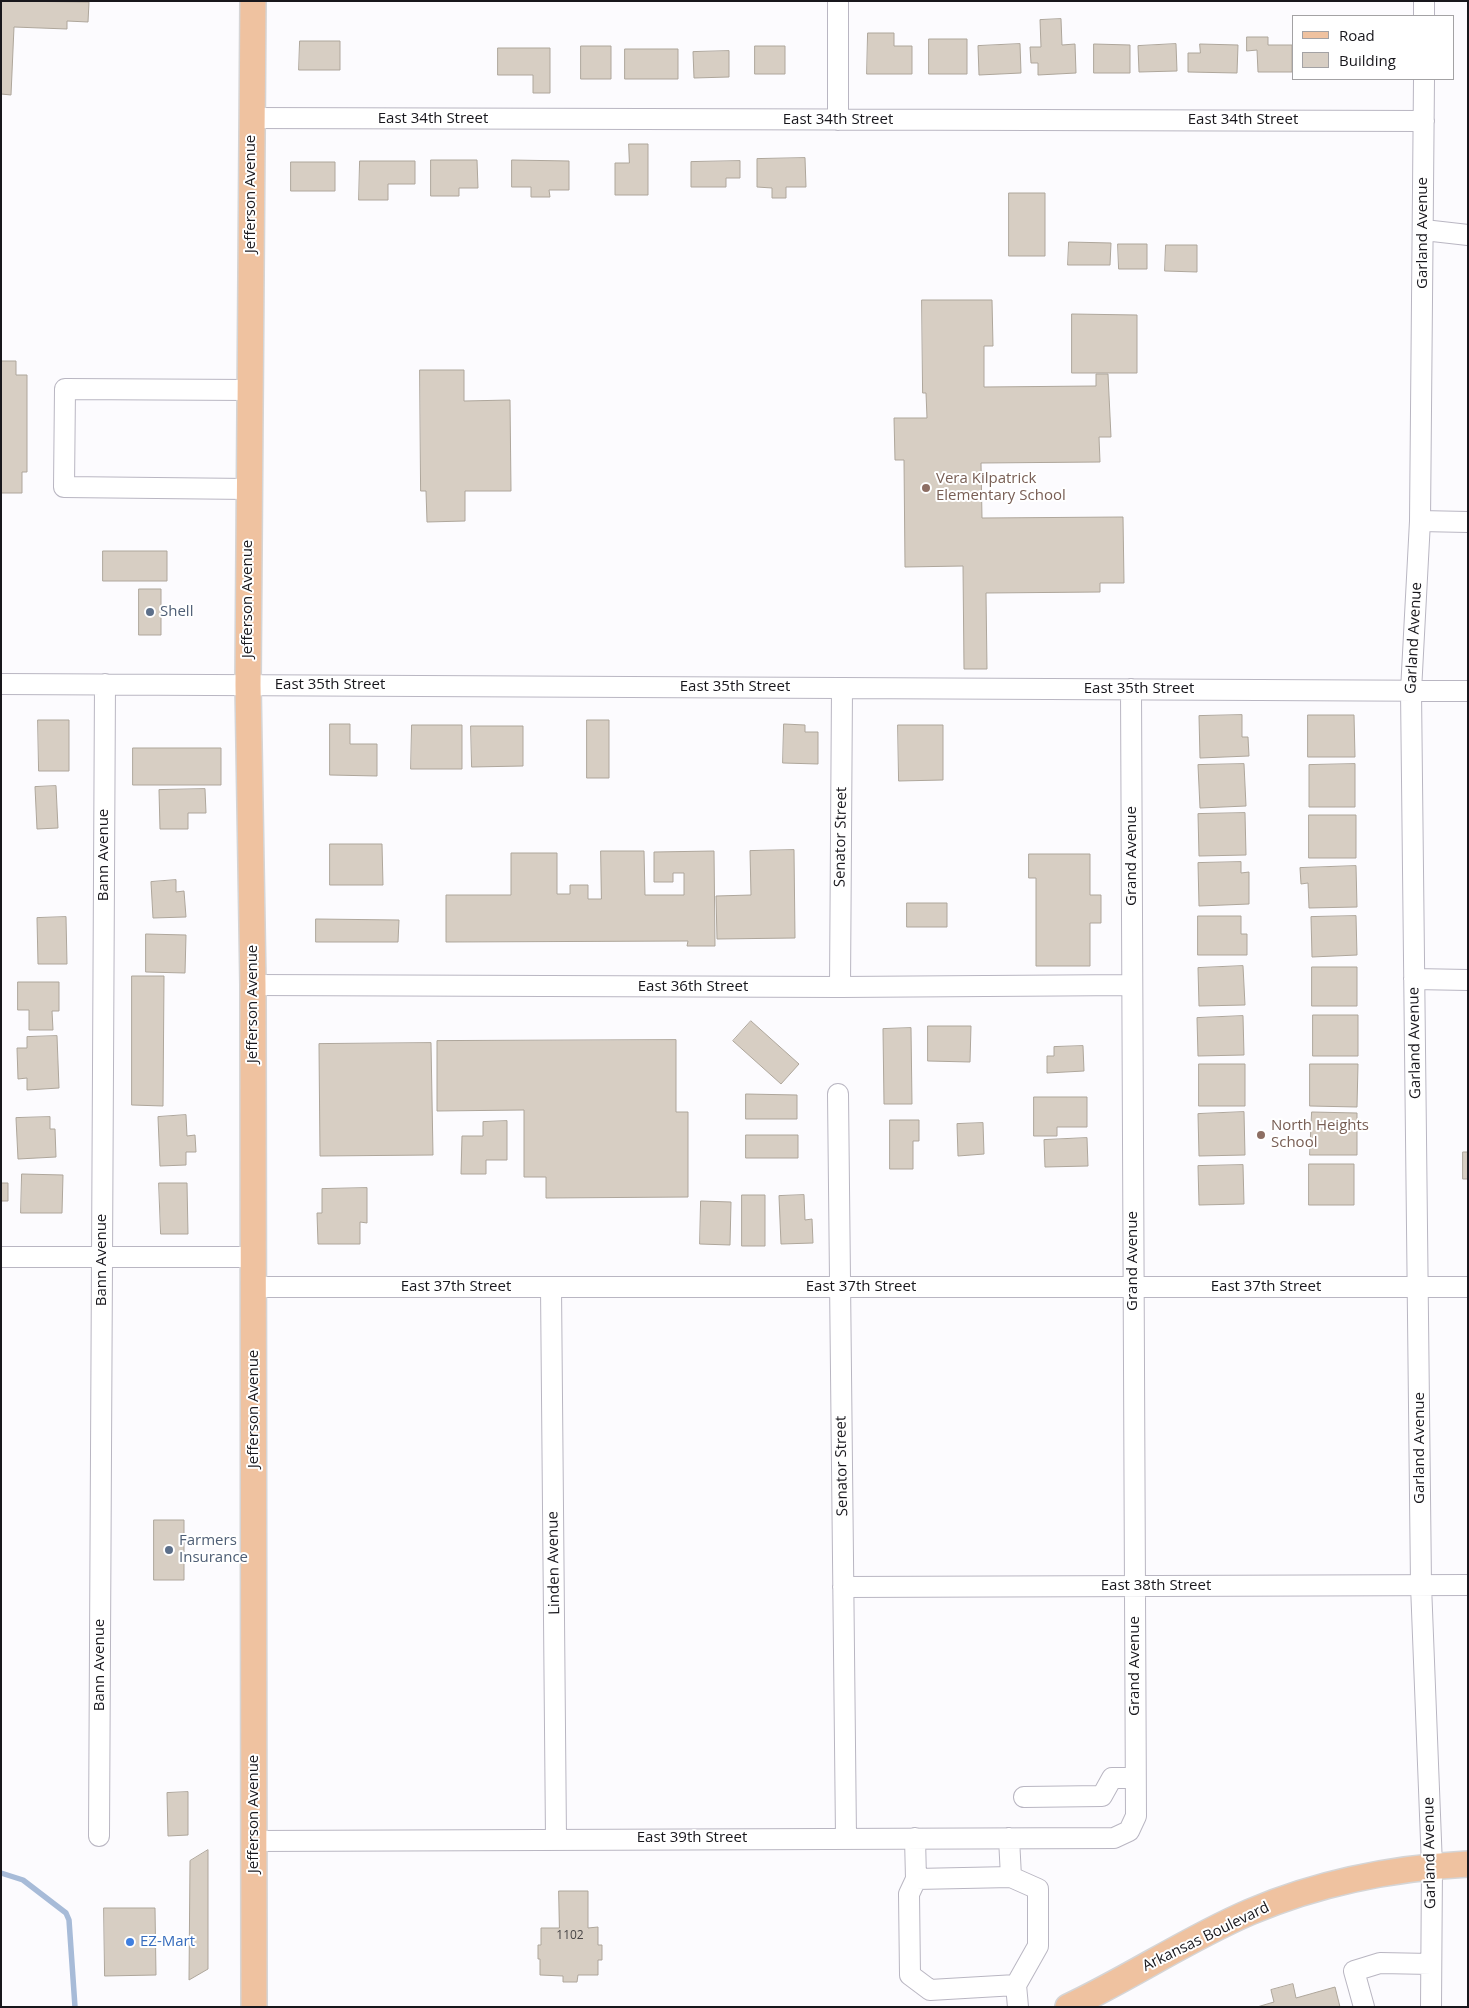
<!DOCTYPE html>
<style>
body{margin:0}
#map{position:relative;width:1469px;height:2008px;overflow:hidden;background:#fcfbfe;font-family:"Open Sans",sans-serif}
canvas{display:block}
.frame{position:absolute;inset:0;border:2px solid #18171c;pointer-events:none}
.legend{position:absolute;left:1292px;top:15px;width:162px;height:65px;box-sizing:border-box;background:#fff;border:1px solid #a3a2a4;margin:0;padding:6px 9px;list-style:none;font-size:15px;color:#18171c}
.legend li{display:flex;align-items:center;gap:10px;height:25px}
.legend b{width:25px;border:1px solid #a3a2a4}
</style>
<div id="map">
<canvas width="1469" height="2008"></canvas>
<div class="frame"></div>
<ul class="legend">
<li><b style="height:6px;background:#efc2a0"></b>Road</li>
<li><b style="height:14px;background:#d7cec3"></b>Building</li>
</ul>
</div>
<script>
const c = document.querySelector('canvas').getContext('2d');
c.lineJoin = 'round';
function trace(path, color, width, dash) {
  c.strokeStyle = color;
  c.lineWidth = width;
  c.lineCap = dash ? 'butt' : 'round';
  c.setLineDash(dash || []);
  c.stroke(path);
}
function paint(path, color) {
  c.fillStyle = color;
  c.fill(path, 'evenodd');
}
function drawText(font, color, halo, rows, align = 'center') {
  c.font = font + ' "Open Sans",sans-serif';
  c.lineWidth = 4;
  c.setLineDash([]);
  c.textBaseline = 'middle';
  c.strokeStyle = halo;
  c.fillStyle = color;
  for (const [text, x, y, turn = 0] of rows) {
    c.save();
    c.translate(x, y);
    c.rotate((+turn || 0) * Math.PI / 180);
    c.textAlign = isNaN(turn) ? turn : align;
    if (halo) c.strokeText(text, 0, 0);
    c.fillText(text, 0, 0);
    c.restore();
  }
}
const stream = new Path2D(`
 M1,1873L23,1880L66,1913L69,1920L75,2007`);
const building = new Path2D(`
 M1,1L89,2L88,22L67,21V29L14,27L11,95L1,94Z
 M1061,19L1062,45L1075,44L1076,73L1038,75V63H1031L1030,47H1041L1040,20Z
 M868,33H894V46H912V74H867Z
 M1247,37H1268V45H1292V72H1258L1257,50L1247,51Z
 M929,39H967V74H929Z
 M300,41H340V70H299Z
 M1020,44L1021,73L979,75L978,46Z
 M1094,44L1130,45V73H1094Z
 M1176,44L1177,71L1139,72L1138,46Z
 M1200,44L1238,45L1237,73L1188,72V53H1200Z
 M581,46H611V79H581Z
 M755,46H785V74H755Z
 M498,48H550V93H533V75H498Z
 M625,49H678V79H625Z
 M729,51V77L694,78L693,52Z
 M629,144H648V195H615V163H629Z
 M805,158L806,187H786V198H772V188L757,187V159Z
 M431,160H477L478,188H459V196H431Z
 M512,160L569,161V190H549L550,197H531V187H512Z
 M360,161H415V184H388V200H359Z
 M740,161V178H726V187H691V162Z
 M291,162H335V191H291Z
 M1009,193H1045V256H1009Z
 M1069,242L1111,243L1110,265H1068Z
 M1118,244H1147V269H1119Z
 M1166,245H1197V272L1165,271Z
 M922,300H992L993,346H984V387L1096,386V374H1108L1111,437H1099L1100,462L981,463L982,518L1123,517L1124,583H1100V592L986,593L987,669H964L963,566L905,567L904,460H895L894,418H927L926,393H923Z
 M1072,314L1137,315V373H1072Z
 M1,361H16V375H27V472H22V493H1Z
 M420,370H464V401L510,400L511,491H465V521L427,522L426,491H421Z
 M103,551H167V581H103Z
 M139,589H161V635H139Z
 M1242,715V737H1248L1249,756L1200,758L1199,716Z
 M1308,715H1354L1355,757H1308Z
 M38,720H69V771H39Z
 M587,720H609V778H587Z
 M330,724H350V744H377V776L330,775Z
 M784,724L805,725V732H818V764L783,763Z
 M412,725H462V769H411Z
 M898,725H943V780L899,781Z
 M471,726H523V766L472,767Z
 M133,748H221V785H133Z
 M1244,764L1246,806L1200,808L1198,765Z
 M1355,764V807H1309V765Z
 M56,786L58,828L37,829L35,787Z
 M205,789L206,813H188V829H160L159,790Z
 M1245,813L1246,855L1199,856L1198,814Z
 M1309,815H1356V858H1309Z
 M330,844H382L383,885H330Z
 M794,850L795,938L717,939L716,896L751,895L750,851Z
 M601,851H644L645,895H684V873H673V882H654V852L714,851L715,946H687L688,941L446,942V895H511V853H557V894H570V885H588V899H601Z
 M1029,854H1090V895H1101V923H1090V966H1036V878H1029Z
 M1241,862V873L1249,872V904L1199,906L1198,863Z
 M1356,866L1357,907L1309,908L1308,883L1301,884L1300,868Z
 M176,880V892L184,891L186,917L153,918L151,882Z
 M907,903H947V927H907Z
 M1198,916H1241V934H1247V955H1198Z
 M1356,916L1357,955L1312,957L1311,917Z
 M66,917L67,964H38L37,918Z
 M316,919L399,920L398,942H316Z
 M146,934L186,935L185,973L146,972Z
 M1243,966L1245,1005L1199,1006L1198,968Z
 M1312,967H1357V1006H1312Z
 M132,976H164L163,1106L132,1105Z
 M18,982H59V1011H52L53,1030H29V1010H18Z
 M1313,1015H1358V1056H1313Z
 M1243,1016L1244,1055L1198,1056L1197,1018Z
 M751,1021L799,1064L781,1084L733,1041Z
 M928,1026H971L970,1062L928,1061Z
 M911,1028L912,1104H884L883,1029Z
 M57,1036L59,1088L27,1090V1078L18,1079L17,1048H27V1037Z
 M676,1040V1112H688V1197L546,1198V1177H524V1110L437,1111V1041Z
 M431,1043L433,1155L320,1156L319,1044Z
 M1083,1046L1084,1071L1047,1073V1056H1054V1047Z
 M1199,1064H1245V1106H1199Z
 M1310,1064H1358L1357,1107L1310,1106Z
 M746,1094L797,1095V1119H746Z
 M1034,1097H1087V1127H1057V1136H1034Z
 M1244,1112L1245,1155L1199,1156L1198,1114Z
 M1312,1112L1357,1113V1155H1310Z
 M186,1115L187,1136L195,1135L196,1152H186V1165L160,1166L158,1117Z
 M50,1117V1129H55L56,1157L18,1159L16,1118Z
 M890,1120H919V1141H913V1169H890Z
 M507,1121V1160H486V1174H461L462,1136H483V1122Z
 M983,1123L984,1154L958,1156L957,1124Z
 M746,1135H798V1158H746Z
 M1087,1138L1088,1166L1045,1167L1044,1140Z
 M1463,1152H1468V1179H1463Z
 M1309,1164H1354V1205H1309Z
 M1243,1165L1244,1204L1199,1205L1198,1166Z
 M22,1174L63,1175L62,1213H21Z
 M1,1183H8V1201H1Z
 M159,1183H187L188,1234H161Z
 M367,1188V1223L360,1222V1244H318L317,1213H322V1189Z
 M742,1195H765V1246H742Z
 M804,1195L805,1220L812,1219L813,1243L781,1244L779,1196Z
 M701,1201L731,1202L730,1245L700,1244Z
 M154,1520H184V1580H154Z
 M188,1792V1835L168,1836L167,1793Z
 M208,1850V1969L189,1980L190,1861Z
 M559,1891H588V1928L598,1927V1945H602V1960H598V1975H578L577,1982H563V1976L540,1975V1959H538V1945H541V1928H559Z
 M104,1908H155L156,1975L105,1976Z
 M1293,1984L1296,1998L1335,1987L1340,2007H1257L1274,2002L1271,1990Z`);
const minor = new Path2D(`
 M838,1V120
 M1424,16V1
 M1424,79L1420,521L1411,691L1421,1585L1432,1866L1431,2007
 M251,118L1424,121
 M1424,230L1468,235
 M249,489L64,487L65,389L250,390
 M1420,521L1468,522
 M1,684L1468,691
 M1414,979L1468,980
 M253,985L840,987L1132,985
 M840,987L842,688
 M838,1094L846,1837
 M1,1257H253
 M254,1287H1468
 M551,1287L556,1839
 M843,1587L1468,1585
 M1024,1797L1102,1796L1112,1778H1135
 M99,1836L105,684
 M915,1838L916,1879L909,1894L910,1975L930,1990L1016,1985L1018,2007
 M254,1841L1114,1838L1129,1831L1136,1816L1131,689
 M1011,1877L1038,1889V1946L1016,1985
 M916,1879L1011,1877L1009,1838
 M1364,2007L1354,1971L1380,1963L1431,1964`);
const major = new Path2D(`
 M253,1L248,685L253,985L254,2007
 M1068,2007C1130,1978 1187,1939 1250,1912C1318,1883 1394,1868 1468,1864`);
const markers = [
 [926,488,5,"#8d6e63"],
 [150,612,5,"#5c6f8a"],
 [1261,1135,5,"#8d6e63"],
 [169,1550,5,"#5c6f8a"],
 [130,1942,5,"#3f7fe0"]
];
const numberNames = [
 ["1102",570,1936]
];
const streetNames = [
 ["East 34th Street",433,119],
 ["East 34th Street",838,120],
 ["East 34th Street",1243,120],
 ["Jefferson Avenue",251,194,-90],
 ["Garland Avenue",1423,233,-90],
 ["Jefferson Avenue",248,599,-90],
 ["Garland Avenue",1414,638,-87],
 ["East 35th Street",330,685],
 ["East 35th Street",735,687],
 ["East 35th Street",1139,689],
 ["Senator Street",841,837,-89],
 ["Bann Avenue",104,855,-90],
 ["Grand Avenue",1132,856,-90],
 ["East 36th Street",693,987],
 ["Jefferson Avenue",253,1004,-90],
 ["Garland Avenue",1415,1043,-91],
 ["Bann Avenue",102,1260,-90],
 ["Grand Avenue",1133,1261,-90],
 ["East 37th Street",456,1287],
 ["East 37th Street",861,1287],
 ["East 37th Street",1266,1287],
 ["Jefferson Avenue",254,1409,-90],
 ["Garland Avenue",1420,1448,-90],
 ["Senator Street",842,1466,-91],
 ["Linden Avenue",554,1563,-91],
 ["East 38th Street",1156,1586],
 ["Bann Avenue",100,1665,-90],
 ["Grand Avenue",1135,1666,-90],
 ["Jefferson Avenue",254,1814,-90],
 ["East 39th Street",692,1838],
 ["Garland Avenue",1430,1853,-91],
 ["Arkansas Boulevard",1206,1937,-26]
];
const educationNames = [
 ["Vera Kilpatrick",936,479],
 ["Elementary School",936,496],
 ["North Heights",1271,1126],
 ["School",1271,1143]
];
const serviceNames = [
 ["Shell",160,612],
 ["Farmers",179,1541],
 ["Insurance",179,1558]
];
const shopNames = [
 ["EZ-Mart",140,1942]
];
trace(stream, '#a7bbd8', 5.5);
paint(building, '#d7cec3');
trace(building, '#aea69b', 1);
trace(minor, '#b9b6c2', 22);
trace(major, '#d5d5d6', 28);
trace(minor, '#fff', 20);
trace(major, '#efc2a0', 25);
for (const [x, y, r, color] of markers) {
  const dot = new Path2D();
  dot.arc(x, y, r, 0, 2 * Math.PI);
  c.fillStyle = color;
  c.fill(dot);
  trace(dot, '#fff', 2);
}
drawText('12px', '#484546', null, numberNames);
drawText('15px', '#18171c', '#fff', streetNames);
drawText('15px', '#785e54', '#fff', educationNames, 'left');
drawText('15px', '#4e5e75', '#fff', serviceNames, 'left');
drawText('15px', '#366cbe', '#fff', shopNames, 'left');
</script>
